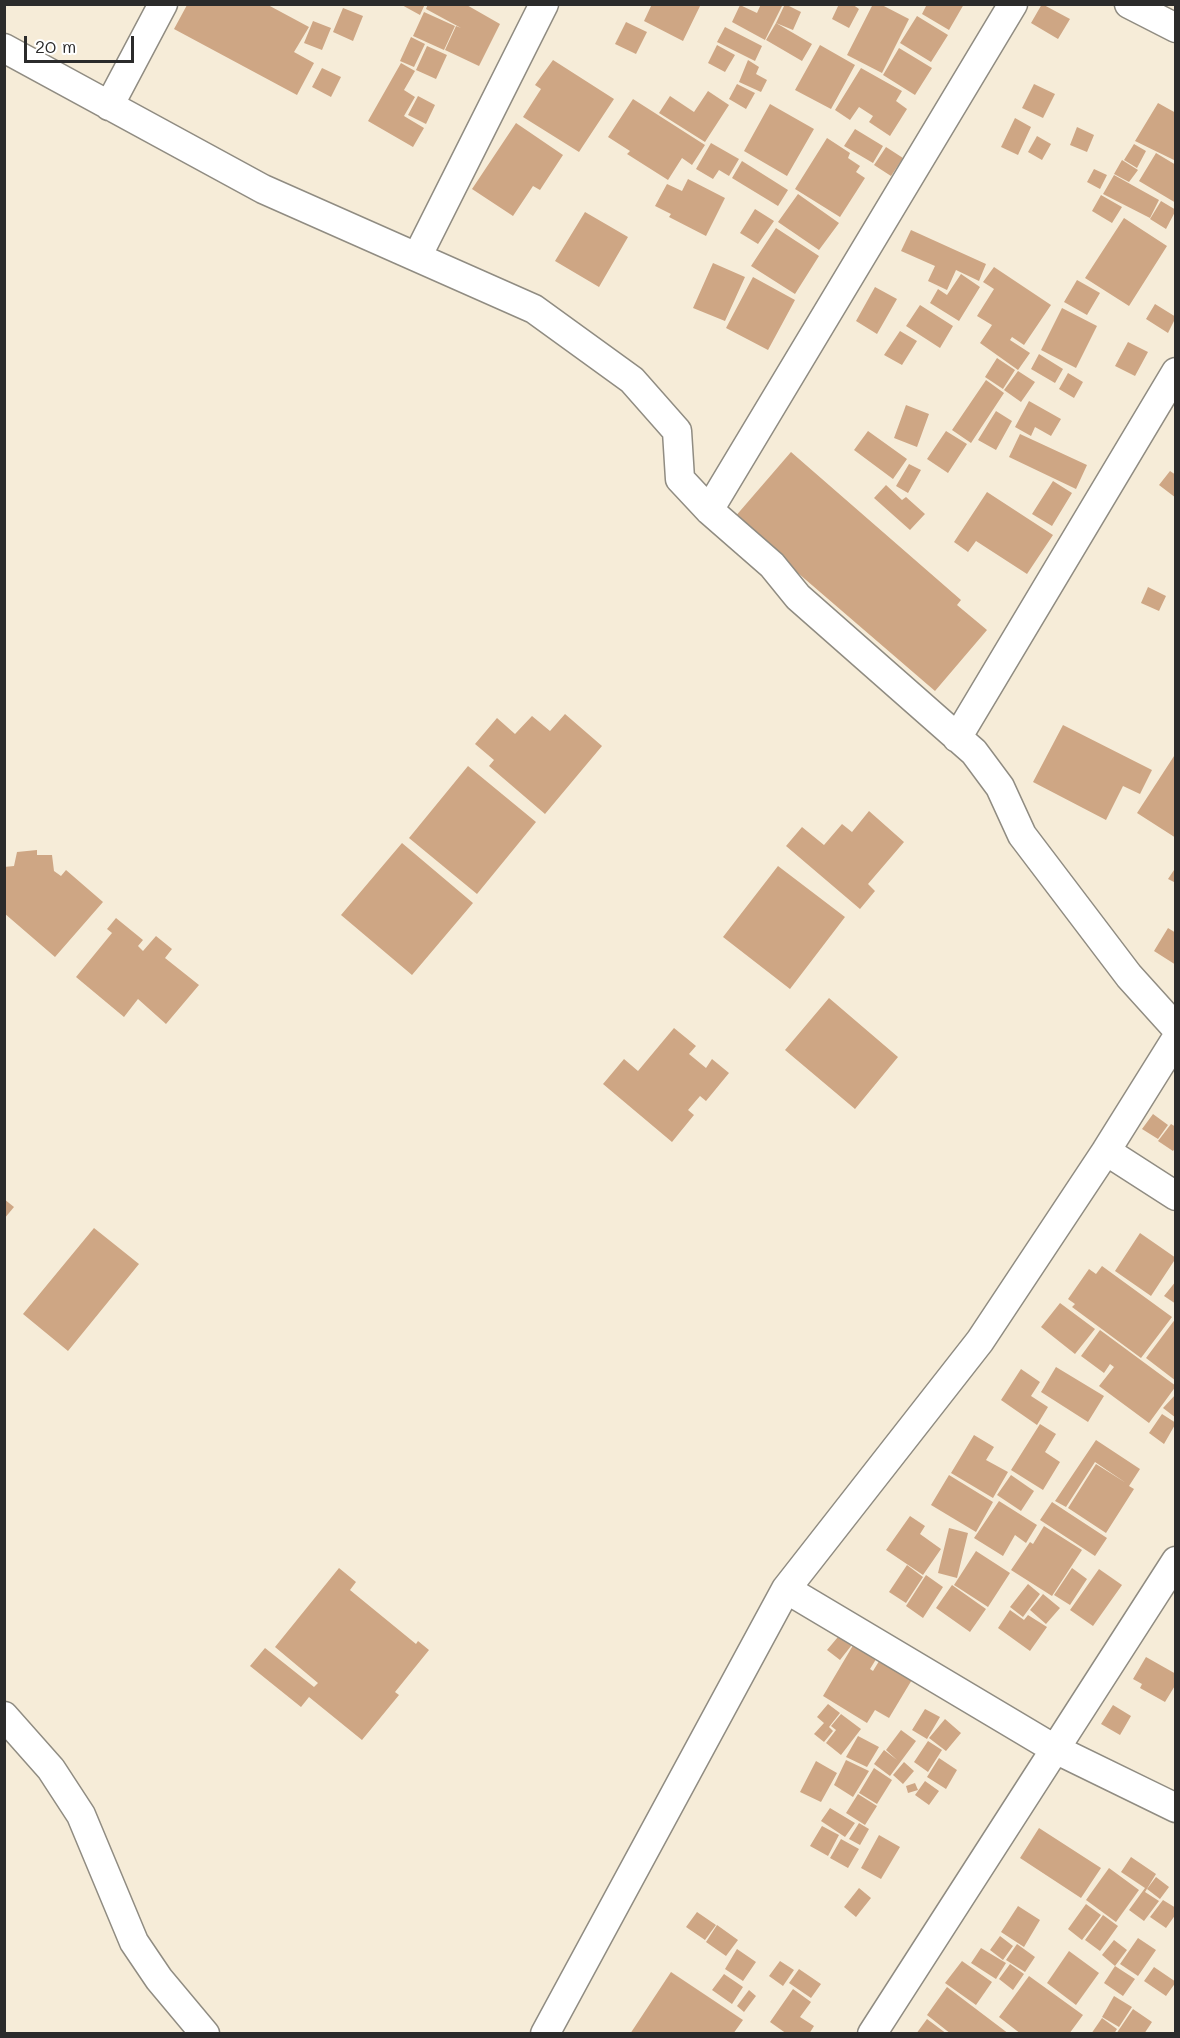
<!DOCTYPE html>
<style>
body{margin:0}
#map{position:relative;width:1180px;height:2038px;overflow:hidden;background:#f6ecd8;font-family:Mali,sans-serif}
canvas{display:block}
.frame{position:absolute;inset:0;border:6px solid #2b2b2b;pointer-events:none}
.scale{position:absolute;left:24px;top:36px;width:110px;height:27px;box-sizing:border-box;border:3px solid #2b2b2b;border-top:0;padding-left:8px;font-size:18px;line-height:21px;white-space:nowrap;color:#2b2b2b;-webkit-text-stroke:4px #fff;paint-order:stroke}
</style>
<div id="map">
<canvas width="1180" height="2038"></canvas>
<div class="frame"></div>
<div class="scale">20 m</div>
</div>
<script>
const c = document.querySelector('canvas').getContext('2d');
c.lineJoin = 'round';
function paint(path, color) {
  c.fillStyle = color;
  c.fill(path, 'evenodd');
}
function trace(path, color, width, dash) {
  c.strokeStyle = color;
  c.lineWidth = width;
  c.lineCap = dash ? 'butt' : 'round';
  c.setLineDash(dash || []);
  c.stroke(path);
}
const building = new Path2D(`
 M400,4H425L420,15Z
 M428,4H465L500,24L479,66L445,50L456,26L461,28L426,9Z
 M652,4H701L683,41L644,21Z
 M761,4H783L765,40L732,22L740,5L757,13Z
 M785,4L801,12L793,30L776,23Z
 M839,4H852L859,9L849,28L832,19Z
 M873,4H880L909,19L882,73L847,55Z
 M927,4H964L949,30L922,14Z
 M1042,4L1070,19L1058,39L1031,23Z
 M187,5H268L309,27L294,52L314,63L297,95L174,29Z
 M343,8L363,16L353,41L333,32Z
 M424,12L455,26L444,50L413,36Z
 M917,16L948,35L931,62L900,43Z
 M313,21L331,28L322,50L304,43Z
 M626,22L647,32L636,54L615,44Z
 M776,23L812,44L802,61L766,40Z
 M725,27L762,46L755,61L717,42Z
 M411,37L425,44L414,67L400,61Z
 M717,45L735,55L725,72L708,63Z
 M820,45L855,65L831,109L795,90Z
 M427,46L447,55L436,79L416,70Z
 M899,48L932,68L915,95L883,75Z
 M553,60L614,99L579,152L523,117L541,89L535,85Z
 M748,60L759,67L756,74L767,80L761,92L739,82Z
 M401,63L415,71L404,90L415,97L404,116L424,128L413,147L368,121Z
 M322,68L341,77L331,97L312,87Z
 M861,68L902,91L896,101L907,109L890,136L869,122L873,116L859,107L850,120L835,110Z
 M737,84L755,93L746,109L729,99Z
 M1034,84L1055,94L1043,118L1022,108Z
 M708,91L729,105L705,142L659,113L670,96L694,112Z
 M418,96L435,105L426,124L408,115Z
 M633,99L705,145L692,165L682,158L668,180L627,154L630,151L608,137Z
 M1158,103L1176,113V161L1135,141Z
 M770,104L814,129L787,176L744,151Z
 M1015,118L1031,127L1018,155L1001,147Z
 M516,123L563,155L540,190L533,186L513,216L472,189Z
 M1077,127L1094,135L1087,152L1070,145Z
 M855,129L883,146L873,163L844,146Z
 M1037,136L1051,144L1042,160L1028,152Z
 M827,138L850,153L848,158L860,166L856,172L865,178L840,217L795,189Z
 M711,143L739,159L729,176L719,170L713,179L696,169Z
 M1134,144L1146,151L1137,168L1124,160Z
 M886,147L903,158L891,176L874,165Z
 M1156,153L1176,165V203L1139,181Z
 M1122,160L1138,170L1129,182L1114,174Z
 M742,161L788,190L778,206L732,178Z
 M1094,169L1107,175L1100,189L1087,182Z
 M1114,175L1159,200L1150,218L1103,194Z
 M688,179L725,198L706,236L669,217L671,214L655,206L667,184L682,191Z
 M798,194L839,223L819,250L778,222Z
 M1101,195L1122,207L1112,223L1092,211Z
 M1161,201L1176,210L1166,229L1150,219Z
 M755,209L774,221L758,244L740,233Z
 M585,212L628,237L599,287L555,261Z
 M1124,218L1167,246L1129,306L1085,278Z
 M776,228L819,256L795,294L751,266Z
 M911,230L986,264L979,281L956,270L947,290L928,281L935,266L901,251Z
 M713,263L745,277L725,321L693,308Z
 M994,267L1051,305L1024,345L1012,337L1010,340L1030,353L1018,370L980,343L992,325L977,316L994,289L983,282Z
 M961,274L980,287L959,321L930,303L938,289L947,295Z
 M753,277L795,300L768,350L726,328Z
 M1077,280L1100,293L1087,315L1064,302Z
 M875,287L897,299L877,334L856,321Z
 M1155,304L1176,317L1168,333L1146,319Z
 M920,305L953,326L940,348L906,326Z
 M1062,308L1097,326L1076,368L1041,350Z
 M900,331L917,341L902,365L884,355Z
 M1128,342L1148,352L1135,376L1115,366Z
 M1039,354L1063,369L1055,383L1031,369Z
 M997,358L1015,370L1003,389L985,377Z
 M1018,371L1035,382L1021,402L1004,390Z
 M1068,373L1083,382L1074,398L1059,389Z
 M986,380L1004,393L971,443L952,430Z
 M1029,401L1061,419L1051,436L1035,427L1031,436L1015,427Z
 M906,405L929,414L917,447L894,438Z
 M996,411L1012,421L996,450L978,440Z
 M868,431L907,459L893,479L854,450Z
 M946,431L967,444L948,473L927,459Z
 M1020,434L1087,465L1076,489L1009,457Z
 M791,452L961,600L957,605L987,630L935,691L734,518Z
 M909,464L921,470L908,493L896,486Z
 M1170,471L1176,475V498L1159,485Z
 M1053,481L1072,493L1052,526L1032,514Z
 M886,485L902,500L906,497L925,514L910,530L874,498Z
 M987,492L1053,535L1027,574L976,541L968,552L954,542Z
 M1148,587L1166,596L1159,611L1141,603Z
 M565,714L602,746L545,814L489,766L494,760L475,744L497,718L515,734L532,716L550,731Z
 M1063,725L1152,770L1140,794L1123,786L1106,820L1033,782Z
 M1176,753V838L1137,813Z
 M468,766L536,822L477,894L409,838Z
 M869,811L904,842L868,884L875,891L860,909L786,846L802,827L824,845L842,824L852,832Z
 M402,843L473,903L412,975L341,915Z
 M37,850V855H52L54,871L61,876L66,870L103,902L55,957L4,913V867L14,866L17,852Z
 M778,866L845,917L790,989L723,937Z
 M1176,867V883L1168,879Z
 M116,918L143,940L138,946L143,951L156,936L172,949L165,958L199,985L166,1024L138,999L124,1017L76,977L112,933L107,929Z
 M1168,928L1176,933V965L1154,951Z
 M829,998L898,1057L855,1109L785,1050Z
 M674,1028L696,1046L689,1054L706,1068L712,1059L729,1073L706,1101L700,1096L688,1110L694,1115L672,1142L603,1084L624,1059L638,1071Z
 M1153,1114L1168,1125L1158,1139L1142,1129Z
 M1171,1124L1176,1127V1147L1173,1151L1158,1141Z
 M4,1199L14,1207L4,1219Z
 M94,1228L139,1264L68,1351L23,1314Z
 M1140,1233L1176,1258L1151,1296L1115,1271Z
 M1102,1266L1172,1317L1141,1358L1072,1307L1075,1304L1068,1299L1089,1269L1096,1274Z
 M1176,1281V1304L1164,1296Z
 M1060,1303L1095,1329L1075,1354L1041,1327Z
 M1176,1318V1381L1146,1358Z
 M1100,1330L1176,1386L1149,1423L1099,1386L1114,1367L1110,1364L1104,1373L1081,1356Z
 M1056,1367L1104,1396L1088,1422L1041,1392Z
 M1021,1369L1040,1382L1031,1396L1048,1407L1037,1425L1001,1400Z
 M1176,1394V1418L1163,1408Z
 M1162,1414L1176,1423L1164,1444L1149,1433Z
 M1040,1424L1056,1434L1045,1452L1060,1462L1043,1490L1011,1470Z
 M974,1435L994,1447L986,1460L1008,1472L993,1498L951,1473Z
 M1096,1440L1140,1469L1129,1486L1134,1489L1106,1533L1068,1508L1096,1464L1126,1483L1095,1462L1066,1507L1055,1501Z
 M949,1475L993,1502L976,1532L931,1505Z
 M1011,1475L1034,1491L1021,1511L997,1495Z
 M999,1501L1037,1525L1026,1543L1015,1535L1003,1556L974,1538Z
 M1052,1502L1107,1538L1095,1556L1040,1520Z
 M910,1516L925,1526L920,1534L941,1549L923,1575L886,1550Z
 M1044,1526L1082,1550L1052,1596L1011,1570L1030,1542L1033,1544Z
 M949,1528L968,1533L957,1578L938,1573Z
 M976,1551L1010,1573L988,1607L954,1585Z
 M907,1565L923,1577L906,1603L889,1592Z
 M339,1568L356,1582L350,1590L416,1644L418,1641L429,1650L395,1692L399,1695L362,1740L309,1697L301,1707L250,1666L265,1648L314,1687L318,1683L275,1647Z
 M1072,1568L1087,1579L1070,1605L1054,1595Z
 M1099,1569L1122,1585L1093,1626L1070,1610Z
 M926,1575L943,1587L923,1618L906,1606Z
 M1028,1584L1040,1594L1023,1617L1010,1607Z
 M952,1585L986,1609L970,1632L936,1608Z
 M1043,1594L1060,1608L1046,1624L1030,1610Z
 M1010,1610L1024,1620L1028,1615L1047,1627L1030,1651L998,1628Z
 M843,1631L855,1641L840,1660L827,1650Z
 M855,1642L878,1656L870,1669L873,1671L884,1653L916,1673L889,1718L875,1710L867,1723L823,1696Z
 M1146,1657L1176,1674V1684L1165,1702L1140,1688L1142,1684L1133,1679Z
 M828,1704L840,1713L829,1727L833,1731L824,1742L814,1734L824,1723L817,1717Z
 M1113,1705L1131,1716L1120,1735L1101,1724Z
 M925,1709L940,1717L927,1739L912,1730Z
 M841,1714L861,1729L841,1755L826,1743L836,1730L831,1726Z
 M945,1719L961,1733L946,1751L929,1738Z
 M901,1730L916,1741L890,1776L874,1764L884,1750L897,1760L886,1750Z
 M858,1736L879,1747L867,1767L846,1757Z
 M928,1741L942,1750L928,1772L914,1762Z
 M939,1758L957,1770L946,1789L927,1777Z
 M846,1760L869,1771L853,1797L834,1785Z
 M816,1761L837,1773L821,1802L800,1792Z
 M904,1762L914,1771L903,1784L893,1775Z
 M874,1768L892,1780L877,1804L859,1793Z
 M925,1781L939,1791L929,1805L915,1795Z
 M915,1783L918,1790L908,1793L906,1786Z
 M858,1794L877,1806L865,1825L846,1813Z
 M830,1808L855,1823L845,1837L821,1821Z
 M859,1823L869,1829L860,1845L849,1839Z
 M822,1826L839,1835L828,1856L810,1846Z
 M1039,1828L1101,1868L1081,1898L1020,1858Z
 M879,1835L900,1847L881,1879L861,1868Z
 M841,1839L859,1849L848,1868L830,1858Z
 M1131,1857L1156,1874L1145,1892L1159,1901L1144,1921L1129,1910L1145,1888L1121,1872Z
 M1109,1868L1139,1890L1116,1922L1086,1900Z
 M1156,1877L1169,1887L1160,1899L1147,1889Z
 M859,1888L871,1898L856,1917L844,1907Z
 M1163,1900L1176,1908V1914L1166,1928L1150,1917Z
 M1086,1904L1101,1915L1082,1940L1068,1929Z
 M1018,1906L1040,1920L1024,1947L1001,1932Z
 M697,1912L716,1925L705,1940L686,1927Z
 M1103,1915L1118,1926L1100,1951L1085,1940Z
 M717,1925L738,1940L726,1956L706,1942Z
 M1000,1936L1013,1946L1003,1960L990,1950Z
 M1138,1938L1156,1950L1138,1976L1120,1964Z
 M1114,1940L1127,1950L1115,1966L1102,1955Z
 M1017,1944L1035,1957L1025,1972L1006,1960Z
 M981,1948L1006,1963L996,1979L971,1963Z
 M737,1949L756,1962L743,1981L725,1969Z
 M1069,1951L1099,1973L1076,2005L1047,1983Z
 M780,1961L794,1970L783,1986L769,1976Z
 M962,1961L992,1982L976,2005L945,1983Z
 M1010,1964L1024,1974L1013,1990L999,1979Z
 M1115,1966L1135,1979L1123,1996L1104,1983Z
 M1154,1967L1176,1982L1166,1996L1144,1981Z
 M799,1969L821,1984L811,1998L789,1983Z
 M671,1972L743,2020L733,2034H630Z
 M724,1974L743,1987L732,2004L712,1990Z
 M1029,1976L1083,2015L1069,2034H1021L999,2017Z
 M947,1987L1009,2034H951L927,2015Z
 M793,1989L811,2002L800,2017L814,2026L809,2034H787L770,2022Z
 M749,1990L756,1996L744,2012L737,2006Z
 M1114,1996L1132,2007L1119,2027L1102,2017Z
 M1133,2009L1152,2022L1144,2034H1116Z
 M1102,2018L1117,2029L1114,2034H1091Z
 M927,2019L947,2034H916Z`);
const minor = new Path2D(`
 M1129,4L1176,28
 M4,48L263,189L534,309L632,380L677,431L680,479L709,510L772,565L798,597L974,752L1000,787L1022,835L1129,976L1176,1028
 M109,106L163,4
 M417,257L544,4
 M709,510L1013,4
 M957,738L1176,372
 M1106,1151L1176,1196
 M786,1589L1053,1748L1176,1808
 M4,1716L51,1769L81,1815L134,1942L159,1979L205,2034
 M545,2034L786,1589L980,1341L1106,1151L1176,1039
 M872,2034L1176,1561`);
paint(building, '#cea684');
trace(minor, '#908c82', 31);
trace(minor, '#fff', 28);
</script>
